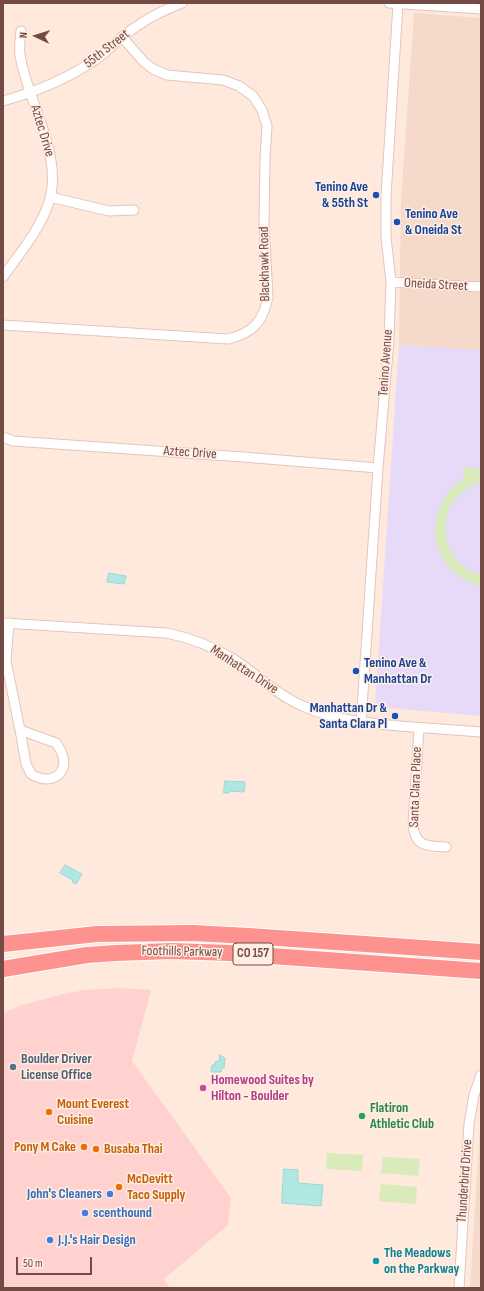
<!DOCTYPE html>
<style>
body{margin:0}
#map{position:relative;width:484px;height:1291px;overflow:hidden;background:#fee9dc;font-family:"Sofia Sans Condensed",sans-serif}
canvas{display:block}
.frame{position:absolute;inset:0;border:4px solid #744a44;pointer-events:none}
.north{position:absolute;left:16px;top:16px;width:40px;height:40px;-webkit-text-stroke:3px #ffeee4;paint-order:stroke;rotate:274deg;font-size:11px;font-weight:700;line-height:16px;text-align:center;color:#744a44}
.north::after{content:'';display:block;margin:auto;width:14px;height:18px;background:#744a44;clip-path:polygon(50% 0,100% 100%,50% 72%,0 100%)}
.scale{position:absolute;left:16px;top:1257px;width:76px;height:18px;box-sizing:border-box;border:2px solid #744a44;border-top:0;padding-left:5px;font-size:12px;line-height:14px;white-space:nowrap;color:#744a44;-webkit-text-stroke:3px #ffeee4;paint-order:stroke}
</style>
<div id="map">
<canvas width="484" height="1291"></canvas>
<div class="frame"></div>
<div class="north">N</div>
<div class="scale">50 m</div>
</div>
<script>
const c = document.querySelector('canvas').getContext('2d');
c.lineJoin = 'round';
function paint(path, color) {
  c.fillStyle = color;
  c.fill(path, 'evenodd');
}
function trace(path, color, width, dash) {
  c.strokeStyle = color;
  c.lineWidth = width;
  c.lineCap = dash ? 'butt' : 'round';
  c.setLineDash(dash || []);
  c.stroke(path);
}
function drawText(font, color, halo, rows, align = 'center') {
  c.font = font + ' "Sofia Sans Condensed",sans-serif';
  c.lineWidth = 3;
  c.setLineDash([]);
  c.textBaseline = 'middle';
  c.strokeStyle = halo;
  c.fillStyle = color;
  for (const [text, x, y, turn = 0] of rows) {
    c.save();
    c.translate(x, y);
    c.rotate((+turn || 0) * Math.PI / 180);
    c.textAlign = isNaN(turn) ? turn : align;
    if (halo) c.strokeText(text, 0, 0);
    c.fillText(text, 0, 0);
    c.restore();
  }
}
const residential = new Path2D(`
 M414,13L481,18V350L399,345L401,201Z
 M481,1111V1288H470L481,1113Z`);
const commercial = new Path2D(`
 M119,988L151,990L132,1061L231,1198L228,1225L164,1279L170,1288H3V1013L21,1005L68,993L86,990Z`);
const education = new Path2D(`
 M399,345L481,350V716L375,707Z`);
const green = new Path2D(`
 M464,467L481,469V482C434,495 434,562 481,575V586C428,572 420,509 463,479Z
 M327,1153L363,1155L362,1171L326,1169Z
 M383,1157L420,1159L418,1176L381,1173Z
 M381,1184L417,1187L416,1204L379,1201Z`);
const water = new Path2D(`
 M109,573L126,576L124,584L107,582Z
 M225,781L245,782L244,792L229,791V793H224Z
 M65,865L82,874L76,884L72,882L73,880L60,873Z
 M220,1055L225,1058L224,1068H221V1072H211L212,1065H215V1062L219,1061Z
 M284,1169L298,1170V1183L323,1185L321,1206L282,1203Z`);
const street = new Path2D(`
 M389,3L481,9
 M3,101C35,92 67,79 95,60C105,54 112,45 121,38C139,23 160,11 182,3
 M50,197L109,211L134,210
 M3,277C19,254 40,230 49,202C62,162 36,115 25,76C23,69 21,62 20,55C19,47 20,39 21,31
 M391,282L481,287
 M3,325L228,339C253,333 263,322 268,297L264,224L265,159L267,126L262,110L253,96L239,86L223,80L167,75L153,69L144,62L122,37
 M3,437L13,441L243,457L378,468
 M3,623L167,633C190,638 212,646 232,658C257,674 276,695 305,707C335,720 367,723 399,726C427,728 454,730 481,732
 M9,623L6,661L20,730
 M361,723L378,468L389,340L391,282L386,237V196L398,4
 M419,728L413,825C415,847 427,846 446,847
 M20,730L56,743C59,747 62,752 63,757C66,769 59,779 46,779C41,779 36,777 31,774L26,764Z
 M459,1288L469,1124L474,1095L481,1075`);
const highway = new Path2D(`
 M3,944L97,934L193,933L249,936L481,952
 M3,969L87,955L116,953L172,951L229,953L481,971`);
const markers = [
 [376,195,4,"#1a4fb4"],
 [397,222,4,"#1a4fb4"],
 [356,671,4,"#1a4fb4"],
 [395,716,4,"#1a4fb4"],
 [13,1067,4,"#5c6f8a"],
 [203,1088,4,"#d1479c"],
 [49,1112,4,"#e8710a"],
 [362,1116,4,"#2e9e5b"],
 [84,1147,4,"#e8710a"],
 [96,1149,4,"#e8710a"],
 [119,1187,4,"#e8710a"],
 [110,1194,4,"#3f7fe0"],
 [85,1213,4,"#3f7fe0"],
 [50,1240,4,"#3f7fe0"],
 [376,1261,4,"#0f9aa8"]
];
const shields = [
 [253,954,40]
];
const shieldNames = [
 ["CO 157",253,954]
];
const streetNames = [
 ["55th Street",107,49,-38],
 ["Aztec Drive",42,131,73],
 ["Blackhawk Road",265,264,-91],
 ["Oneida Street",436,285,3],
 ["Tenino Avenue",386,363,-86],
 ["Aztec Drive",190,453,4],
 ["Manhattan Drive",244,670,33],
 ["Santa Clara Place",416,787,-88],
 ["Foothills Parkway",182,952,1],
 ["Thunderbird Drive",465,1181,-86]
];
const transitNames = [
 ["Tenino Ave",368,187],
 ["& 55th St",368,203],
 ["Tenino Ave",405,214,"left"],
 ["& Oneida St",405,230,"left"],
 ["Tenino Ave &",364,663,"left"],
 ["Manhattan Dr",364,679,"left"],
 ["Manhattan Dr &",387,708],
 ["Santa Clara Pl",387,724]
];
const serviceNames = [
 ["Boulder Driver",21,1059],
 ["License Office",21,1075]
];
const hotelNames = [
 ["Homewood Suites by",211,1080],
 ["Hilton - Boulder",211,1096]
];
const foodNames = [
 ["Mount Everest",57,1104],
 ["Cuisine",57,1120],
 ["Pony M Cake",76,1147,"right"],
 ["Busaba Thai",104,1149],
 ["McDevitt",127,1179],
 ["Taco Supply",127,1195]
];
const leisureNames = [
 ["Flatiron",370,1108],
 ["Athletic Club",370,1124]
];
const shopNames = [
 ["John's Cleaners",102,1194,"right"],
 ["scenthound",93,1213],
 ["J.J.'s Hair Design",58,1240]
];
const cultureNames = [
 ["The Meadows",384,1253],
 ["on the Parkway",384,1269]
];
paint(residential, '#f5d9ca');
paint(commercial, '#ffd2cf');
paint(education, '#e7daf9');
paint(green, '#d9ebbb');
paint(water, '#b1e7e3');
trace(water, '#96dad5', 1);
trace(street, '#e3c5bb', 11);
trace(highway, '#fff', 18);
trace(street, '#fff', 9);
trace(highway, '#fd928e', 16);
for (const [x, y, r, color] of markers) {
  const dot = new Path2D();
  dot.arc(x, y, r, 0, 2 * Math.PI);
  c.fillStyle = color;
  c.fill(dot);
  trace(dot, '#ffeee4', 1.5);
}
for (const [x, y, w] of shields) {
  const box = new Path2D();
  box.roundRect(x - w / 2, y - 11, w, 22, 3);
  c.fillStyle = '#ffeee4';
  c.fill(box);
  trace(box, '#744a44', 1);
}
drawText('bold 13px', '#744a44', null, shieldNames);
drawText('14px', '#744a44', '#ffeee4', streetNames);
drawText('bold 14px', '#164399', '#ffeee4', transitNames, 'right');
drawText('bold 14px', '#4e5e75', '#ffeee4', serviceNames, 'left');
drawText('bold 14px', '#b23c85', '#ffeee4', hotelNames, 'left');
drawText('bold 14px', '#c56008', '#ffeee4', foodNames, 'left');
drawText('bold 14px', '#27864d', '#ffeee4', leisureNames, 'left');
drawText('bold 14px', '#366cbe', '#ffeee4', shopNames, 'left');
drawText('bold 14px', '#0d838f', '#ffeee4', cultureNames, 'left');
</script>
